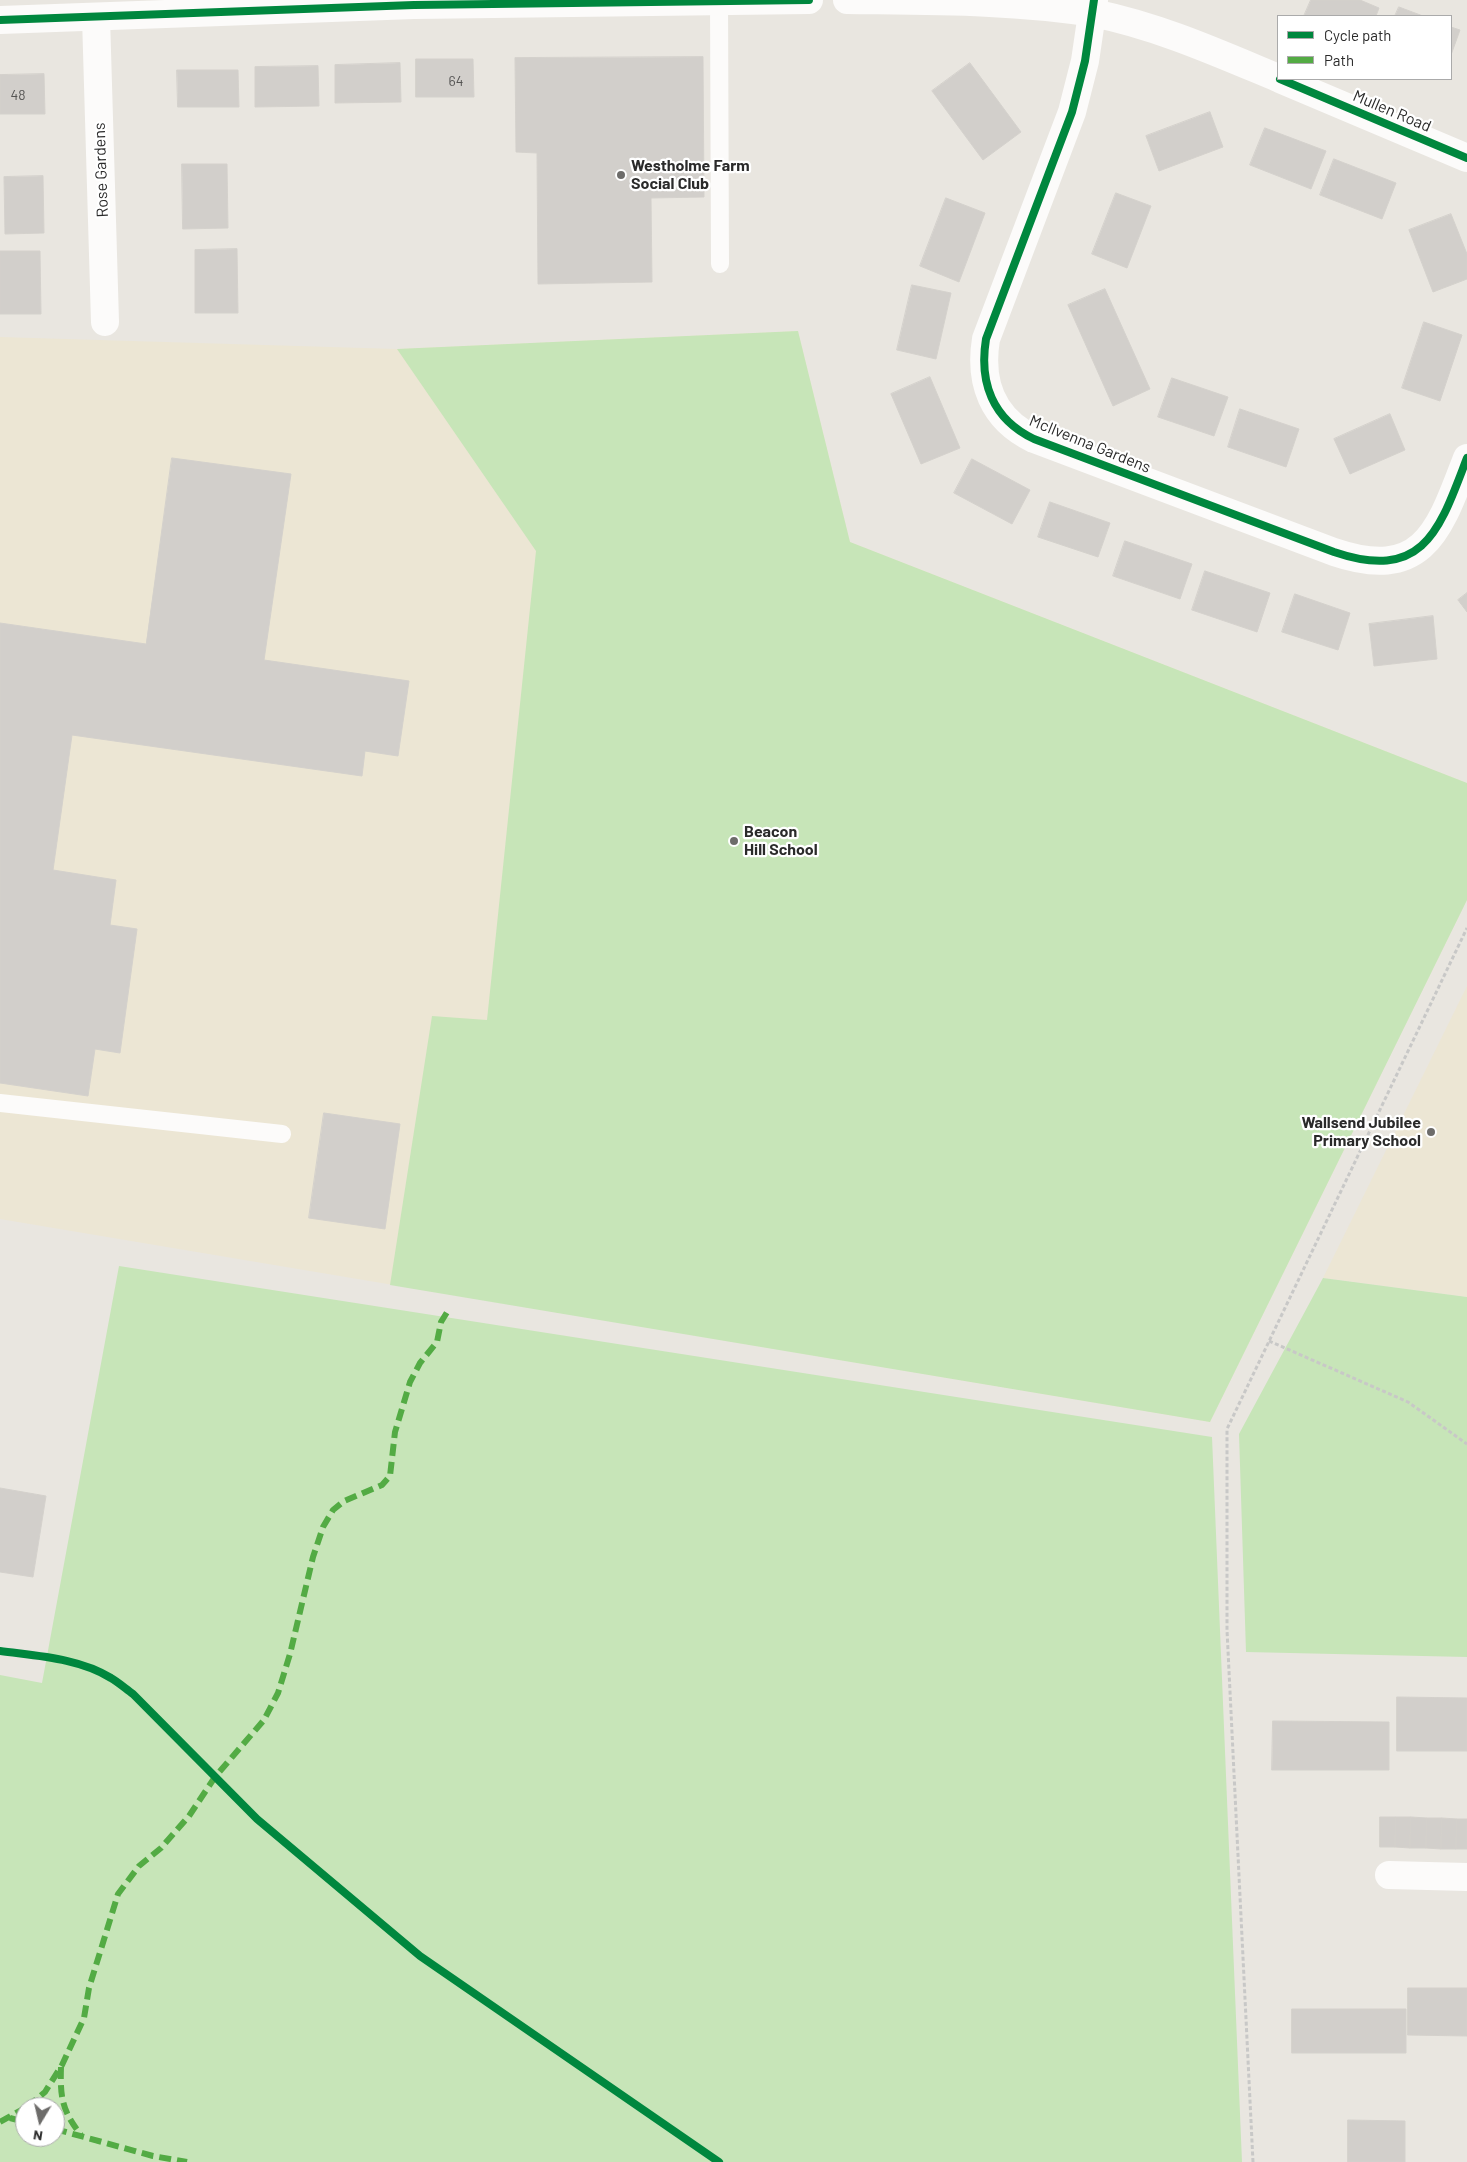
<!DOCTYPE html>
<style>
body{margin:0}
#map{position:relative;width:1467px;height:2162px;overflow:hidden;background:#e9e6e0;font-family:Barlow,sans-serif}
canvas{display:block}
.legend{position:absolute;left:1277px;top:15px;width:175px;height:65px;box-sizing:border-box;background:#fff;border:1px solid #aaa;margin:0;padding:6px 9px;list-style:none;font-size:15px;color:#2a2a2a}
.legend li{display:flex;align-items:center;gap:10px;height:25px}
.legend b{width:25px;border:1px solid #aaa}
.north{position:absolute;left:15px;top:2097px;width:50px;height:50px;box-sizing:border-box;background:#fff;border:1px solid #aaa;border-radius:50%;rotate:189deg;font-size:14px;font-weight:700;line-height:20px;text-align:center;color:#2a2a2a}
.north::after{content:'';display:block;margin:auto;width:18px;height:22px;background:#6d6c6a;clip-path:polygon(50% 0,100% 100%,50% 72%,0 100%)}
</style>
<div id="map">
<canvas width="1467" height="2162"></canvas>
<ul class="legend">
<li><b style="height:6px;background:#00873e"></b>Cycle path</li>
<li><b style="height:6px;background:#53ab44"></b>Path</li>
</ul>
<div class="north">N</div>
</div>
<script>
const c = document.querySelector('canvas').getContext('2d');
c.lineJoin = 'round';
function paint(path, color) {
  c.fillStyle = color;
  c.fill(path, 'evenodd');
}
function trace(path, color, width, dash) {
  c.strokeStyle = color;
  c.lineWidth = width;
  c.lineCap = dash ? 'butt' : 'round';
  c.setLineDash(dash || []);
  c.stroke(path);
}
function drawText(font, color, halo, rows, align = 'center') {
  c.font = font + ' Barlow,sans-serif';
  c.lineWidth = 4.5;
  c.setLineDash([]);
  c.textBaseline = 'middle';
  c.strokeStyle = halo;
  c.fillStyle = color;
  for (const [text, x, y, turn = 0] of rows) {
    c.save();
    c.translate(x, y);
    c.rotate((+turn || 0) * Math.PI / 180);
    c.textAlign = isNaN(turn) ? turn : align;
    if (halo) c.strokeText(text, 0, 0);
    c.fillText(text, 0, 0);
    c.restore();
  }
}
const education = new Path2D(`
 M798,331L850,542L1467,783V900L1210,1422L0,1219V337L397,349Z
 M1467,986V1297L1323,1278Z`);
const green = new Path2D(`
 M798,331L850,542L1467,783V900L1210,1422L390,1285L432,1016L487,1020L536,551L397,349Z
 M119,1266L1212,1437L1242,2162H0V1675L42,1683ZM25,2107H55V2137H25Z
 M1323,1278L1467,1297V1657L1246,1652L1239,1434Z`);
const building = new Path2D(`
 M1311,0H1360L1379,8L1376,16H1304Z
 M1399,7L1423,16H1395Z
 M1451,27L1460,30L1451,55Z
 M703,57L704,197L651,198L652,282L538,284L537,153L516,152L515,58Z
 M416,59H473L474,97H416Z
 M400,63L401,102L335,103V65Z
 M970,63L1021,132L983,160L932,91Z
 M318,66L319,106L255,107V67Z
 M177,70H238L239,107H178Z
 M44,74L45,114H0V75Z
 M1210,112L1223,147L1159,171L1146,136Z
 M1265,128L1326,151L1311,189L1250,165Z
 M1334,159L1396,183L1382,219L1320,195Z
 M182,164H227L228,228L183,229Z
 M43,176L44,233L5,234L4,177Z
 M1116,193L1151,206L1127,268L1092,254Z
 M946,198L985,213L959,282L920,266Z
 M1451,214L1467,254V279L1433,292L1409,230Z
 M237,249L238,313H195V250Z
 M0,251H40L41,314H0Z
 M912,285L951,293L936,359L897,350Z
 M1105,289L1150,389L1113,406L1068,305Z
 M1424,322L1462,335L1440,401L1402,388Z
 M930,377L960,448L921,464L891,394Z
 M1172,378L1228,397L1214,436L1158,417Z
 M1240,409L1299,429L1286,467L1228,447Z
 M1390,414L1405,450L1350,474L1334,439Z
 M172,458L291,474L264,660L409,681L398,756L365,751L362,776L72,735L53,870L116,880L110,925L137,929L120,1053L95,1049L88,1096L0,1083V623L146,644Z
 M972,459L1030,490L1012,524L954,493Z
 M1050,502L1110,523L1098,557L1038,537Z
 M1125,541L1192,564L1180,599L1113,576Z
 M1205,571L1270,593L1257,632L1192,610Z
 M1467,593V612L1458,600Z
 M1295,594L1350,613L1338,650L1282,632Z
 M1433,616L1437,659L1374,666L1369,624Z
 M324,1113L400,1124L385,1229L309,1218Z
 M0,1488L46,1496L33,1577L0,1572Z
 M1397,1697L1467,1698V1751H1397Z
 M1273,1721L1389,1722V1770H1272Z
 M1380,1817H1396L1395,1847H1380Z
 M1396,1817H1411L1410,1848L1395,1847Z
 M1411,1817L1427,1818L1426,1848H1410Z
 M1427,1818H1442L1441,1849L1426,1848Z
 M1442,1818L1457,1819L1456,1849H1441Z
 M1457,1819H1467V1849H1456Z
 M1408,1988H1467V2036L1408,2035Z
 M1292,2009H1406V2053H1292Z
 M1348,2120L1405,2121V2162H1348Z`);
const path = new Path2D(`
 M1269,1341L1408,1402L1467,1444
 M1253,2162L1227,1630V1429L1467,928`);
const service = new Path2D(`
 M719,0L720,264
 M0,1103L282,1134`);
const minor = new Path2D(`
 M1094,0L1085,61L1072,112L986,339C979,382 992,419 1034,439L1334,552C1425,583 1440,528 1467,458
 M96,17L105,322
 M1389,1875L1467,1877`);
const tertiary = new Path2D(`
 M847,0C928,1 1012,0 1093,13C1158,26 1218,53 1278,78
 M0,20L414,5L809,0
 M1280,79L1467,158`);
const quiet = new Path2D(`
 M61,2067C60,2097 62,2111 81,2135
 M27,2107L45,2092L62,2065L84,2018L89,1988L118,1894L139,1866L161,1848L189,1816L215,1777L264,1720L278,1693L290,1654L313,1557L323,1527L333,1510L344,1501L382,1485L390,1476L395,1432L410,1382L420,1363L437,1342L441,1322L449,1309
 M10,2118L25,2122
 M0,2122L25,2108
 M55,2129L153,2156L187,2162`);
const cycleway = new Path2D(`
 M1094,0L1085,61L1072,112L986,339C979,382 992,419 1034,439L1334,552C1425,583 1440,528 1467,458
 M0,20L414,5L809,0
 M1280,79L1467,158
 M0,1651C36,1656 79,1658 111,1678C118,1682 126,1689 133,1694L257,1819L420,1956L719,2162`);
const markers = [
 [621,175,5,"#6d6c6a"],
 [734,841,5,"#6d6c6a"],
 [1431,1132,5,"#6d6c6a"]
];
const numberNames = [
 ["64",456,81],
 ["48",18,95]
];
const streetNames = [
 ["Mullen Road",1392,111,23],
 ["Rose Gardens",101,170,-92],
 ["McIlvenna Gardens",1090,444,22]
];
const poiNames = [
 ["Westholme Farm",631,166],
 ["Social Club",631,184],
 ["Beacon",744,832],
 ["Hill School",744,850],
 ["Wallsend Jubilee",1421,1123,"right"],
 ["Primary School",1421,1141,"right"]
];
paint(education, '#ece6d4');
paint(green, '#c7e5b8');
paint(building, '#d2cfcb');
trace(building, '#d4d1cc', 1);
trace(path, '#c8c8c7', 3, [4, 2.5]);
trace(service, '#fcfbfa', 18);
trace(minor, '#fcfbfa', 28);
trace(tertiary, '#fcfbfa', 28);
trace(quiet, '#53ab44', 6, [12, 6]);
trace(cycleway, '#00873e', 8);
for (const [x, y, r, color] of markers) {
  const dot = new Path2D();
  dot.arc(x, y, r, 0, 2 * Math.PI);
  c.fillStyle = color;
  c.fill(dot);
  trace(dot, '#fff', 2);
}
drawText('14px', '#555453', null, numberNames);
drawText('16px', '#2a2a2a', '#fff', streetNames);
drawText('bold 16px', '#2a2a2a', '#fff', poiNames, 'left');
</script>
